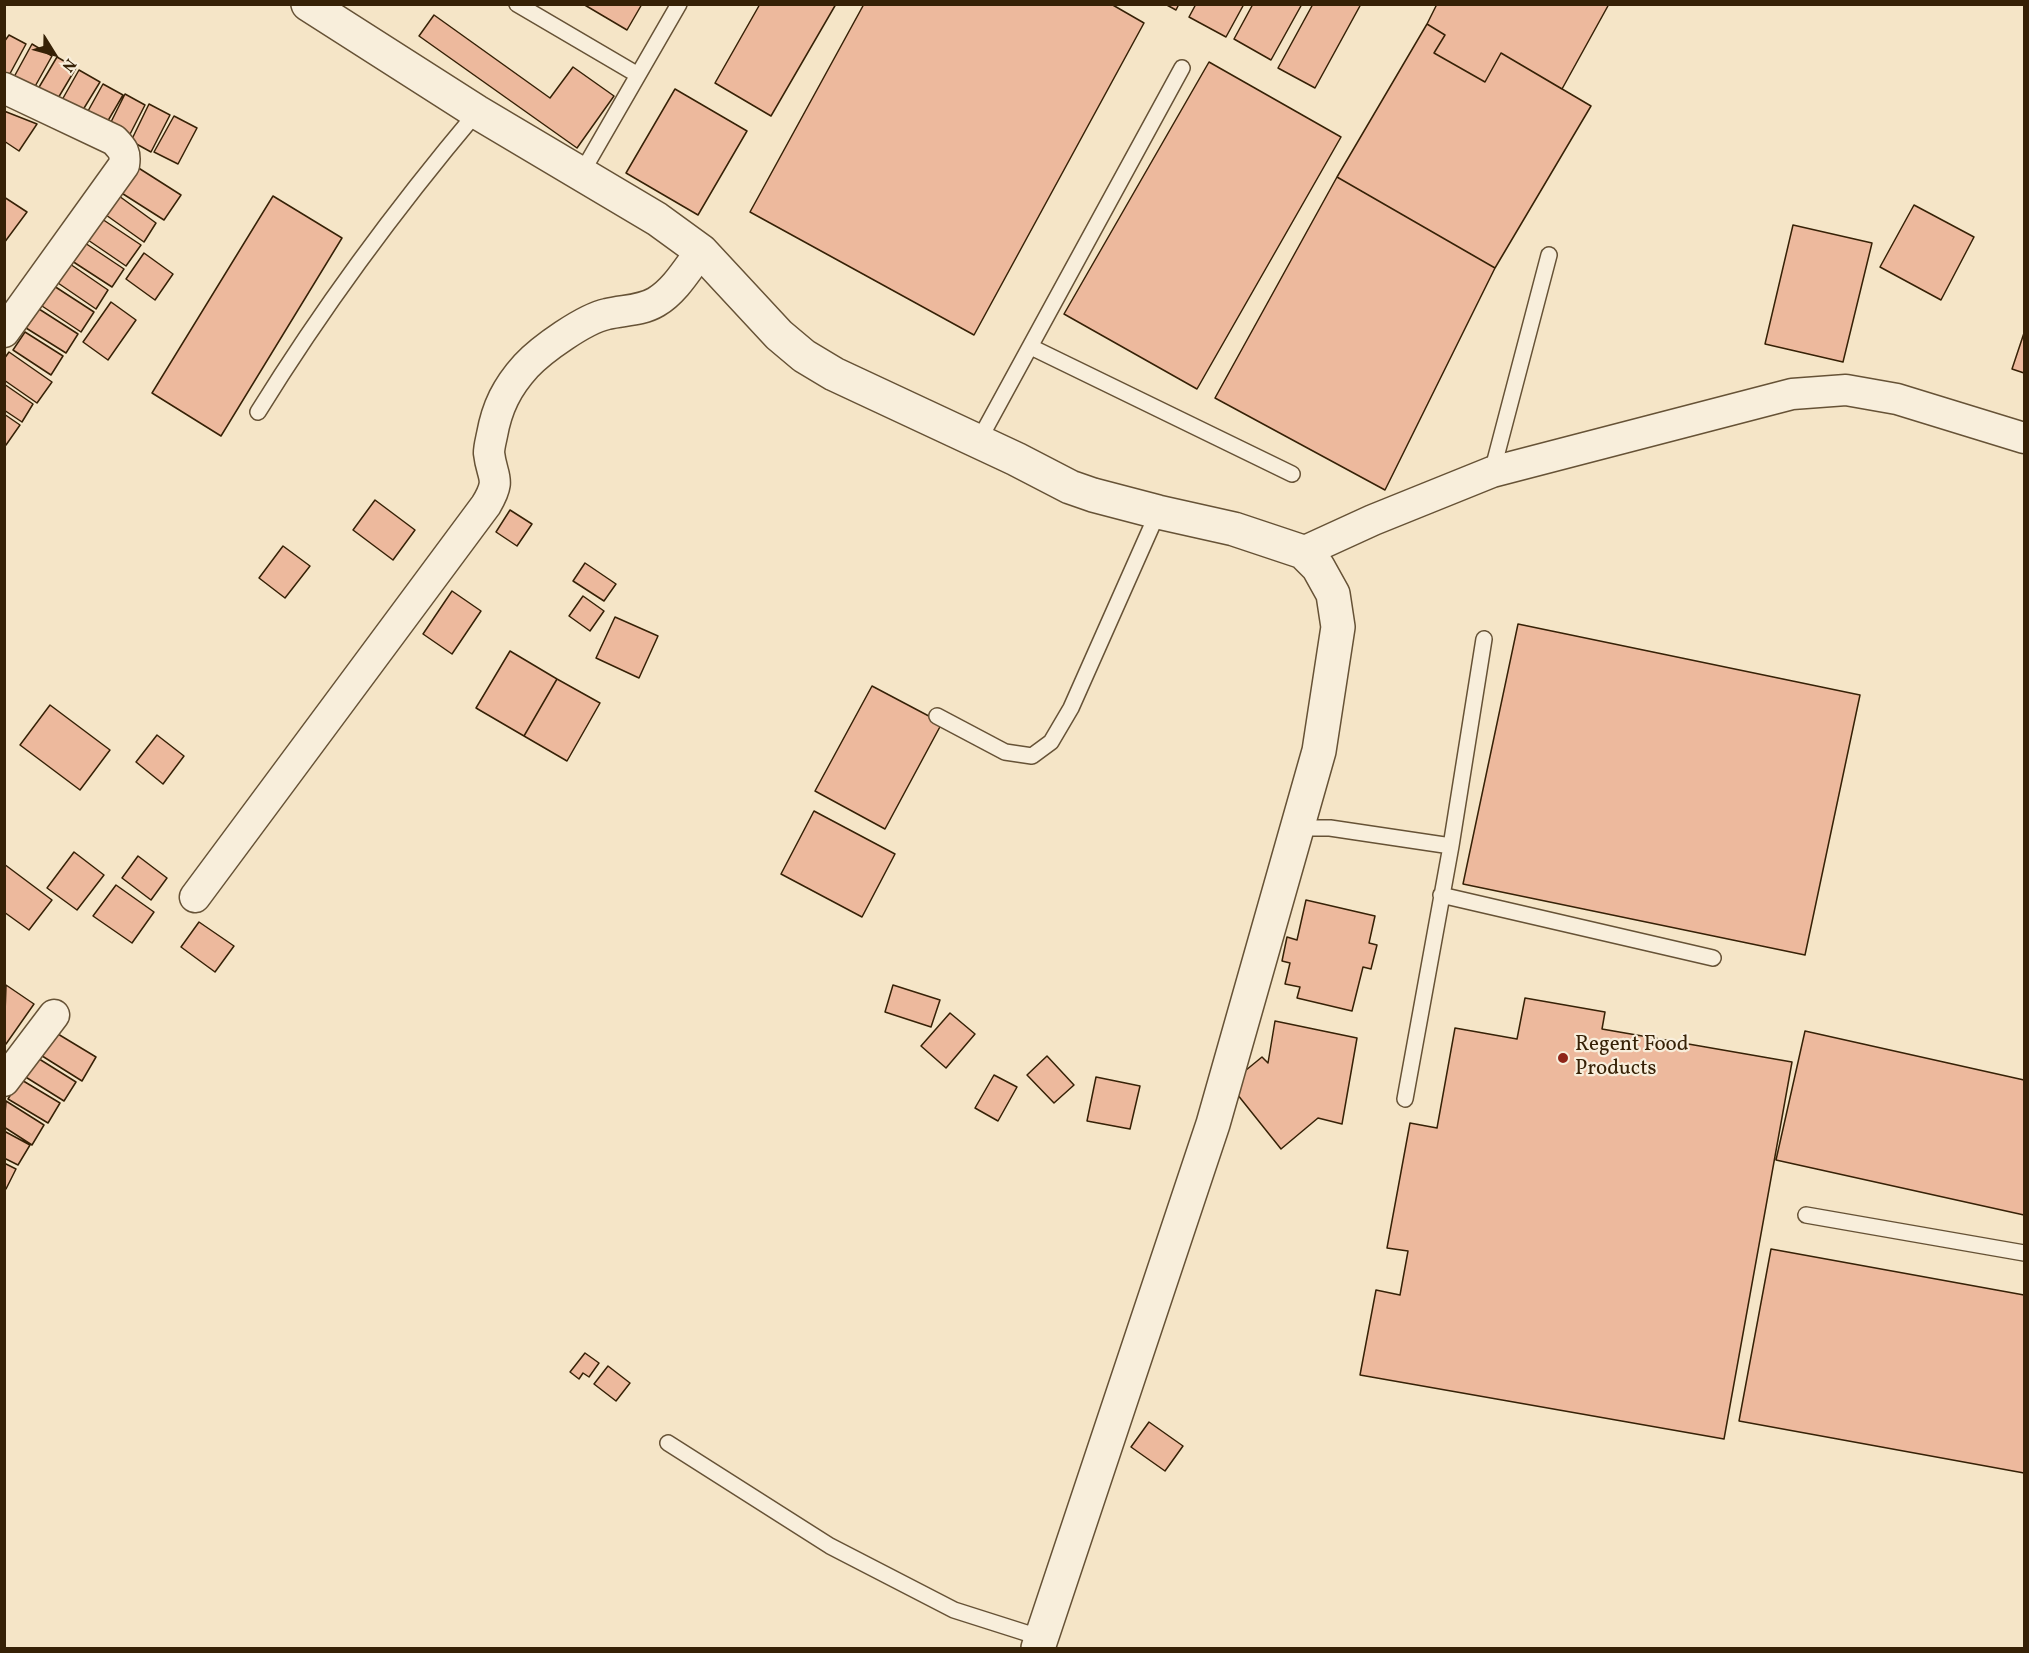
<!DOCTYPE html>
<style>
body{margin:0}
#map{position:relative;width:2029px;height:1653px;overflow:hidden;background:#f5e5c7;font-family:Vollkorn,serif}
canvas{display:block}
.frame{position:absolute;inset:0;border:6px solid #362106;pointer-events:none}
.north{position:absolute;left:24px;top:24px;width:60px;height:60px;-webkit-text-stroke:4px #f8eedb;paint-order:stroke;rotate:127deg;font-size:16px;font-weight:700;line-height:24px;text-align:center;color:#362106}
.north::after{content:'';display:block;margin:auto;width:21px;height:27px;background:#362106;clip-path:polygon(50% 0,100% 100%,50% 72%,0 100%)}
</style>
<div id="map">
<canvas width="2029" height="1653"></canvas>
<div class="frame"></div>
<div class="north">N</div>
</div>
<script>
const c = document.querySelector('canvas').getContext('2d');
c.lineJoin = 'round';
function paint(path, color) {
  c.fillStyle = color;
  c.fill(path, 'evenodd');
}
function trace(path, color, width, dash) {
  c.strokeStyle = color;
  c.lineWidth = width;
  c.lineCap = dash ? 'butt' : 'round';
  c.setLineDash(dash || []);
  c.stroke(path);
}
function drawText(font, color, halo, rows, align = 'center') {
  c.font = font + ' Vollkorn,serif';
  c.lineWidth = 4.5;
  c.setLineDash([]);
  c.textBaseline = 'middle';
  c.strokeStyle = halo;
  c.fillStyle = color;
  for (const [text, x, y, turn = 0] of rows) {
    c.save();
    c.translate(x, y);
    c.rotate((+turn || 0) * Math.PI / 180);
    c.textAlign = isNaN(turn) ? turn : align;
    if (halo) c.strokeText(text, 0, 0);
    c.fillText(text, 0, 0);
    c.restore();
  }
}
const building = new Path2D(`
 M583,4H642L627,30Z
 M760,4H836L771,116L715,83Z
 M864,4H1111L1144,23L974,335L750,212Z
 M1165,4H1179L1176,10Z
 M1196,4H1244L1226,37L1189,17Z
 M1253,4H1302L1271,60L1234,39Z
 M1313,4H1361L1315,88L1278,68Z
 M1437,4H1609L1562,89L1501,53L1485,82L1434,53L1445,35L1427,24Z
 M434,15L550,98L573,67L614,96L577,148L419,36Z
 M1427,24L1445,35L1434,53L1485,82L1501,53L1591,106L1495,268L1337,177Z
 M9,35L26,44L6,81L4,80V42Z
 M32,44L52,56L28,99L8,88Z
 M57,57L76,68L51,110L32,99Z
 M1209,62L1341,137L1197,389L1064,314Z
 M79,70L100,82L78,118L58,107Z
 M103,84L123,95L102,131L83,120Z
 M675,89L747,131L698,215L626,173Z
 M125,94L145,105L126,142L106,132Z
 M149,104L170,115L151,152L131,141Z
 M4,111L37,124L19,151L4,141Z
 M174,116L197,128L178,164L154,152Z
 M137,167L181,195L164,220L120,192Z
 M1337,177L1495,268L1385,490L1215,398Z
 M119,196L156,223L144,242L106,215Z
 M273,196L342,238L221,436L152,393Z
 M4,197L27,212L4,243Z
 M1914,205L1974,237L1941,300L1880,267Z
 M102,219L141,245L126,266L88,240Z
 M1793,225L1872,243L1843,362L1765,344Z
 M85,243L124,269L112,287L72,261Z
 M144,253L173,274L155,300L126,279Z
 M70,264L108,290L96,309L58,283Z
 M54,286L94,312L81,332L42,306Z
 M111,302L136,320L108,360L83,342Z
 M39,309L78,334L66,353L26,328Z
 M25,332L63,356L51,375L13,350Z
 M2024,333V373L2012,369Z
 M9,352L52,382L37,403L4,380V359Z
 M4,384L33,404L22,422L4,410Z
 M4,414L20,425L6,445L4,444Z
 M375,500L415,530L393,560L353,530Z
 M510,510L532,524L517,546L496,532Z
 M283,546L310,566L285,598L259,578Z
 M585,563L616,584L604,601L573,581Z
 M452,591L481,611L452,654L423,634Z
 M583,596L604,611L590,631L569,616Z
 M615,617L658,636L639,678L596,658Z
 M1518,624L1860,695L1805,955L1463,884Z
 M510,651L557,679L524,736L476,708Z
 M557,679L600,703L567,761L524,736Z
 M872,686L942,723L885,829L815,791Z
 M50,705L110,750L80,790L20,745Z
 M157,735L184,756L163,784L136,762Z
 M814,811L895,854L862,917L781,874Z
 M74,852L104,875L77,910L47,888Z
 M138,856L167,878L151,900L122,878Z
 M4,864L52,900L29,930L4,912Z
 M116,885L154,912L132,943L93,916Z
 M1306,900L1375,916L1369,943L1377,945L1371,969L1363,967L1352,1011L1297,998L1300,987L1285,984L1290,963L1282,961L1287,937L1297,940Z
 M199,922L234,946L215,972L181,947Z
 M6,985L34,1004L6,1044L4,1042Z
 M893,985L940,1000L931,1027L885,1012Z
 M1525,998L1605,1012L1602,1029L1792,1062L1724,1439L1360,1375L1376,1290L1400,1295L1408,1251L1387,1248L1410,1123L1437,1128L1455,1028L1517,1039Z
 M950,1013L975,1034L946,1068L921,1046Z
 M1275,1021L1357,1038L1342,1124L1318,1118L1281,1149L1229,1084L1262,1057L1268,1063Z
 M53,1031L96,1057L82,1081L39,1054Z
 M1805,1031L2024,1080V1215L1776,1160Z
 M1047,1056L1074,1085L1054,1103L1027,1075Z
 M36,1057L76,1082L64,1101L24,1076Z
 M994,1075L1017,1087L998,1121L975,1108Z
 M1096,1077L1140,1086L1130,1129L1087,1121Z
 M20,1079L60,1103L48,1123L8,1099Z
 M6,1101L44,1125L32,1145L4,1127Z
 M4,1131L30,1145L18,1165L4,1158Z
 M4,1163L16,1169L6,1189L4,1188Z
 M1771,1249L2024,1295V1473L1739,1421Z
 M585,1353L599,1363L589,1377L583,1373L579,1379L570,1372Z
 M608,1366L630,1383L616,1401L594,1384Z
 M1149,1422L1183,1446L1165,1471L1131,1447Z`);
const service = new Path2D(`
 M517,4L638,75
 M581,174L679,4
 M1031,347L1292,474
 M258,412C323,307 397,207 477,112
 M978,442L1182,68
 M1492,472L1549,255
 M937,716L1005,752L1032,756L1051,742L1071,708L1158,512
 M1296,828H1330L1451,846
 M1441,895L1713,958
 M1405,1099L1451,846L1484,639
 M1806,1215L2024,1253
 M668,1443L830,1546L954,1610L1042,1638`);
const minor = new Path2D(`
 M4,88L114,140C123,149 126,153 124,165L4,332
 M1303,552L1373,520L1492,472L1792,394L1846,390L1897,399L2024,438
 M195,897L486,505C502,478 492,479 489,453C489,447 491,440 492,435C497,407 507,387 526,366C542,349 584,319 607,314C623,310 641,311 656,302C675,291 688,268 701,251
 M4,1081L54,1015`);
const tertiary = new Path2D(`
 M308,4L477,112L657,219L701,251L779,335L804,356L834,374L1016,459L1070,487L1093,495L1158,512L1234,529L1303,552L1318,567L1333,594L1338,627L1319,751L1213,1124L1038,1648`);
const markers = [
 [1563,1058,6,"#8f2418"]
];
const poiNames = [
 ["Regent Food",1575,1046],
 ["Products",1575,1070]
];
paint(building, '#edb99d');
trace(building, '#362106', 1.5);
trace(service, '#665236', 18);
trace(minor, '#665236', 33);
trace(tertiary, '#665236', 36);
trace(service, '#f8eedb', 15);
trace(minor, '#f8eedb', 30);
trace(tertiary, '#f8eedb', 33);
for (const [x, y, r, color] of markers) {
  const dot = new Path2D();
  dot.arc(x, y, r, 0, 2 * Math.PI);
  c.fillStyle = color;
  c.fill(dot);
  trace(dot, '#f8eedb', 2);
}
drawText('21px', '#362106', '#f8eedb', poiNames, 'left');
</script>
